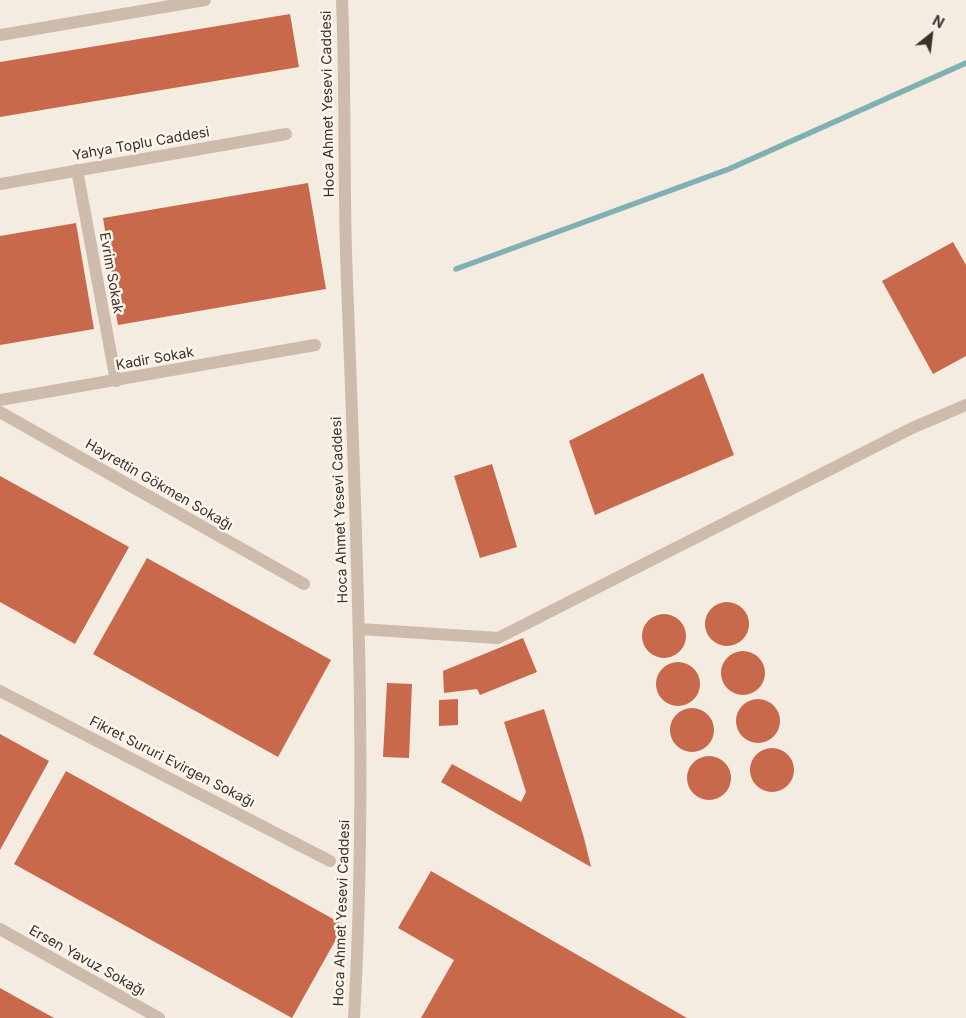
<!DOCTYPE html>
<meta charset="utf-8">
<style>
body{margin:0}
#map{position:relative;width:966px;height:1018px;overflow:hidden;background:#f4ebe1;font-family:Inter,sans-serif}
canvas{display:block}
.north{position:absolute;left:906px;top:10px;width:50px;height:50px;-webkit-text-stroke:4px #fbf5ee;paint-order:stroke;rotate:29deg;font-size:14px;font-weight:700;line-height:20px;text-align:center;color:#3b302b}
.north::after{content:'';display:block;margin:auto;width:18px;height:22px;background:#3b302b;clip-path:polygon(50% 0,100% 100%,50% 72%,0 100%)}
</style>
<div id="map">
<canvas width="966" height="1018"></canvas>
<div class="north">N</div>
</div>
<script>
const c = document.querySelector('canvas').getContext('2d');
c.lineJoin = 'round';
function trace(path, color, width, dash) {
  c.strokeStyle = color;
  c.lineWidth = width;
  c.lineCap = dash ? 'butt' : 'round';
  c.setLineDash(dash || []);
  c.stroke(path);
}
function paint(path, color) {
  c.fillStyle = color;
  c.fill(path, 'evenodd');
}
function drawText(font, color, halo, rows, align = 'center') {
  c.font = font + ' Inter,sans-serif';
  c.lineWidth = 5;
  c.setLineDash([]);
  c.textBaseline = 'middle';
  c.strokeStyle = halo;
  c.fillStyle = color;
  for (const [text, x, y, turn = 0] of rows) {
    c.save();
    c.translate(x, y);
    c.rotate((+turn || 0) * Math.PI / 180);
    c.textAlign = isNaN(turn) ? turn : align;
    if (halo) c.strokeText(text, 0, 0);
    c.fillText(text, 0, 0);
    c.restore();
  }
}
const stream = new Path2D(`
 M456,269L729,169L966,63`);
const building = new Path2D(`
 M290,14L299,67L0,117V62Z
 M308,183L326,289L118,325L109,274H112L103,218Z
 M76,223L94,329L0,345V236Z
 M953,242L966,265V356L933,374L882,281Z
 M703,373L734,455L595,515L569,441Z
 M492,464L517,547L480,558L454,476Z
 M0,476L129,547L75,644L0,602Z
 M147,558L331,660L278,757L93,654Z
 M705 624a22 22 0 1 1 44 0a22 22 0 1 1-44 0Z
 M642 636a22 22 0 1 1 44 0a22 22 0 1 1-44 0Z
 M523,638L537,672L480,695L477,689L444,693L443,671Z
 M721 673a22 22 0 1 1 44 0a22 22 0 1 1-44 0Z
 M656 684a22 22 0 1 1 44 0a22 22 0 1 1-44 0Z
 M387,683L412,684L409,758L383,757Z
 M458,699V725L439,726V700Z
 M736 721a22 22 0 1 1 44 0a22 22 0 1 1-44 0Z
 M670 730a22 22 0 1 1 44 0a22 22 0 1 1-44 0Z
 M544,709L584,838L591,867L441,782L452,764L521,802L526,792L504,722Z
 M0,734L49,761L0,850Z
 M750 770a22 22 0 1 1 44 0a22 22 0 1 1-44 0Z
 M687 778a22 22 0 1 1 44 0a22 22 0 1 1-44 0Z
 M66,771L344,925L292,1018L14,864Z
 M431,871L616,977L687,1018H421L454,960L398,928Z
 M0,988L16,997L54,1018H0Z`);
const minor = new Path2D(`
 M342,0C346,94 343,188 347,281C356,527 368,773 354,1018
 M0,35L205,0
 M77,170L116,381
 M0,184L286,134
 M0,400L315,345
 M0,412L304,584
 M360,629L498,638L912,428L966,405
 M0,691L330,861
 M0,929L159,1018`);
const streetNames = [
 ["Hoca Ahmet Yesevi Caddesi",328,104,-91],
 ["Yahya Toplu Caddesi",141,144,-10],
 ["Evrim Sokak",111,273,80],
 ["Kadir Sokak",155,359,-10],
 ["Hayrettin Gökmen Sokağı",159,485,30],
 ["Hoca Ahmet Yesevi Caddesi",340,510,-92],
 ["Fikret Sururi Evirgen Sokağı",172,762,27],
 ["Hoca Ahmet Yesevi Caddesi",342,913,-88],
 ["Ersen Yavuz Sokağı",87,961,29]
];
trace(stream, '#7fb0b2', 5.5);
paint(building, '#c8694b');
trace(minor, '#cdbbac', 12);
drawText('14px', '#3b302b', '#fbf5ee', streetNames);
</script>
